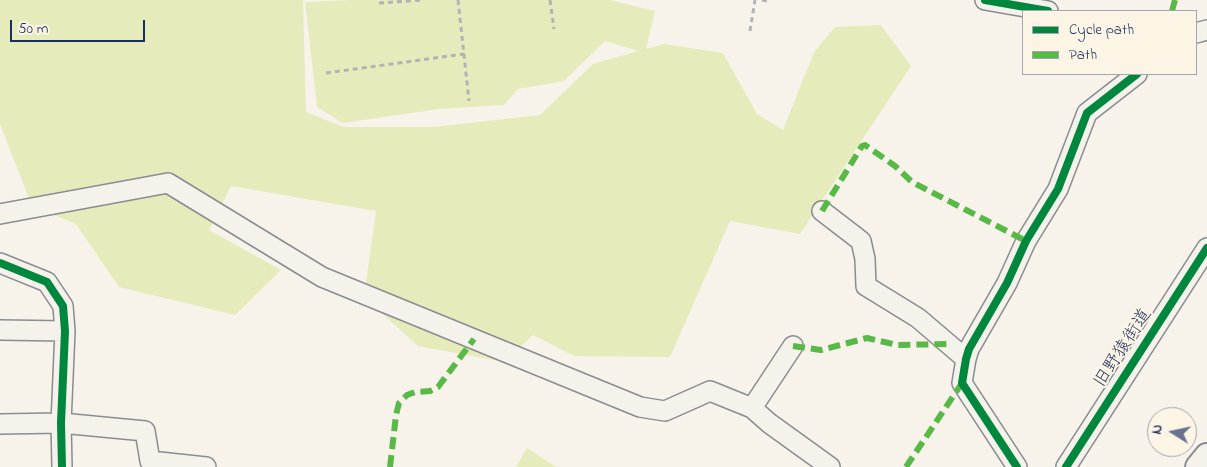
<!DOCTYPE html>
<meta charset="utf-8">
<style>
body{margin:0}
#map{position:relative;width:1207px;height:467px;overflow:hidden;background:#f7f3ea;font-family:"Indie Flower",sans-serif}
canvas{display:block}
.legend{position:absolute;left:1022px;top:10px;width:175px;height:65px;box-sizing:border-box;background:#fcf5e5;border:1px solid #a2a6af;margin:0;padding:6px 9px;list-style:none;font-size:15px;color:#1b2f5e}
.legend li{display:flex;align-items:center;gap:10px;height:25px}
.legend b{width:25px;border:1px solid #a2a6af}
.north{position:absolute;left:1147px;top:407px;width:50px;height:50px;box-sizing:border-box;background:#fcf5e5;border:1px solid #a2a6af;border-radius:50%;rotate:280deg;font-size:14px;font-weight:700;line-height:20px;text-align:center;color:#1b2f5e}
.north::after{content:'';display:block;margin:auto;width:18px;height:22px;background:#68748f;clip-path:polygon(50% 0,100% 100%,50% 72%,0 100%)}
.scale{position:absolute;left:10px;top:20px;width:135px;height:22px;box-sizing:border-box;border:2px solid #1b2f5e;border-top:0;padding-left:6px;font-size:15px;line-height:18px;white-space:nowrap;color:#1b2f5e;-webkit-text-stroke:4px #fcf5e5;paint-order:stroke}
</style>
<div id="map">
<canvas width="1207" height="467"></canvas>
<ul class="legend">
<li><b style="height:6px;background:#00873e"></b>Cycle path</li>
<li><b style="height:6px;background:#58b947"></b>Path</li>
</ul>
<div class="north">N</div>
<div class="scale">50 m</div>
</div>
<script>
const c = document.querySelector('canvas').getContext('2d');
c.lineJoin = 'round';
function paint(path, color) {
  c.fillStyle = color;
  c.fill(path, 'evenodd');
}
function trace(path, color, width, dash) {
  c.strokeStyle = color;
  c.lineWidth = width;
  c.lineCap = dash ? 'butt' : 'round';
  c.setLineDash(dash || []);
  c.stroke(path);
}
function drawText(font, color, halo, rows, align = 'center') {
  c.font = font + ' "Indie Flower","Klee One",sans-serif';
  c.lineWidth = 4;
  c.setLineDash([]);
  c.textBaseline = 'middle';
  c.strokeStyle = halo;
  c.fillStyle = color;
  for (const [text, x, y, turn = 0] of rows) {
    c.save();
    c.translate(x, y);
    c.rotate((+turn || 0) * Math.PI / 180);
    c.textAlign = isNaN(turn) ? turn : align;
    if (halo) c.strokeText(text, 0, 0);
    c.fillText(text, 0, 0);
    c.restore();
  }
}
const green = new Path2D(`
 M0,0H303L306,112L344,127H434L540,115L593,64L638,51L605,41L564,81L518,89L504,105L439,109L343,123L317,107L305,2L353,0H610L655,11L646,49L664,44L723,53L757,114L783,130L814,52L835,27L881,25L911,66L800,234L730,221L670,357L574,356L533,335L504,362L418,346L364,297L376,211L231,186L209,230L281,270L235,315L119,287L76,224L32,206L0,124Z
 M527,448L556,467H516Z`);
const path = new Path2D(`
 M458,0L469,101
 M550,0L554,29
 M762,0L767,1
 M379,3L423,0
 M750,31L755,0
 M326,73L464,54`);
const minor = new Path2D(`
 M985,0L1048,11
 M1196,33L1207,30
 M822,211L861,241L865,259L866,286L918,318L966,359
 M0,214L168,183L322,277L640,407L665,411L710,391L752,408L769,423L830,467
 M0,263L47,282L63,306L65,331L61,423L62,467
 M0,330L65,331
 M752,408L793,346
 M0,424L61,423L145,431L150,461L206,467
 M1017,467L962,383L966,359L969,349L1007,283L1026,241L1058,189L1087,113L1137,74
 M1066,467L1207,248`);
const major = new Path2D(`
 M1198,467L1207,456`);
const quiet = new Path2D(`
 M1172,11L1175,0
 M822,211L862,146L865,145L895,166L912,182L1026,241
 M793,346L821,350L867,338L897,345L948,344
 M390,467L396,415L399,403L407,395L415,392L430,391L438,387L474,339
 M906,467L962,383`);
const cycleway = new Path2D(`
 M985,0L1048,11
 M0,263L47,282L63,306L65,331L61,423L62,467
 M1017,467L962,383L966,359L969,349L1007,283L1026,241L1058,189L1087,113L1137,74
 M1066,467L1207,248`);
const streetNames = [
 ["旧野猿街道",1124,349,-57]
];
paint(green, '#e6ebbc');
trace(minor, '#8a8c91', 22);
trace(major, '#8a8c91', 28);
trace(path, '#b2b3b4', 3, [5, 4]);
trace(minor, '#f5f2ec', 19);
trace(major, '#f5f2ec', 24);
trace(quiet, '#58b947', 6, [12, 6]);
trace(cycleway, '#00873e', 8);
drawText('18px', '#1b2f5e', '#fcf5e5', streetNames);
</script>
